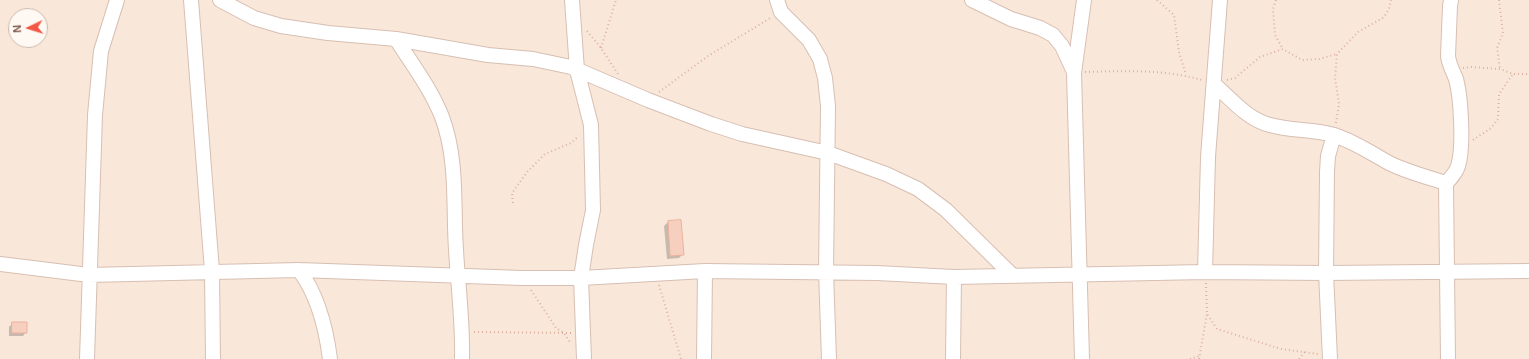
<!DOCTYPE html>
<style>
body{margin:0}
#map{position:relative;width:1529px;height:359px;overflow:hidden;background:#fef4ea;font-family:Helvetica,sans-serif}
canvas{display:block}
.north{position:absolute;left:8px;top:8px;width:40px;height:40px;box-sizing:border-box;background:#fff9f3;border:1px solid #cbb8af;border-radius:50%;rotate:266deg;font-size:11px;font-weight:700;line-height:16px;text-align:center;color:#7d5649}
.north::after{content:'';display:block;margin:auto;width:14px;height:18px;background:#f35744;clip-path:polygon(50% 0,100% 100%,50% 72%,0 100%)}
</style>
<div id="map">
<canvas width="1529" height="359"></canvas>
<div class="north">N</div>
</div>
<script>
const c = document.querySelector('canvas').getContext('2d');
c.lineJoin = 'round';
function paint(path, color) {
  c.fillStyle = color;
  c.fill(path, 'evenodd');
}
function trace(path, color, width, dash) {
  c.strokeStyle = color;
  c.lineWidth = width;
  c.lineCap = dash ? 'butt' : 'round';
  c.setLineDash(dash || []);
  c.stroke(path);
}
const residential = new Path2D(`
 M0,0H1529V359H0ZM16,16H40V40H16Z`);
const shadow = new Path2D(`
 M668,222L683,254L679,258L667,259L664,226Z
 M13,323L26,332L23,336H9V327Z`);
const building = new Path2D(`
 M681,220L684,255L670,256L668,221Z
 M12,322H27V333H12Z`);
const path = new Path2D(`
 M1157,0L1174,15L1179,52L1186,75
 M1276,0L1273,9L1275,35L1283,49
 M1499,0L1503,33L1497,48L1500,69
 M587,31L601,48L618,74
 M601,48L616,0
 M1463,68L1471,67L1500,69L1513,74H1529
 M1085,72C1124,71 1164,69 1202,80
 M1227,80L1235,78L1260,57L1283,49L1302,60L1319,59L1337,54
 M659,92L708,56L772,17
 M1336,123L1339,104L1335,78L1337,54L1358,32L1384,17L1389,9L1391,0
 M1473,140L1491,128L1498,119L1499,94L1513,74
 M513,203L512,193L528,171L545,154L571,143L579,136
 M1206,283L1207,314L1217,329L1281,349L1318,354
 M659,285L681,359
 M531,290L556,328L564,333L571,344
 M474,332L572,333
 M1190,359L1199,356
 M1199,359L1207,314
 M1299,359L1305,352`);
const minor = new Path2D(`
 M191,0L212,271L213,359
 M220,0L254,18L281,26L328,33L396,39L488,55L533,59L571,67L648,100L711,124L742,134L828,153L886,174L918,189L946,210L1013,276
 M572,0L577,70L591,125L593,210L586,245L581,278L584,359
 M777,0L781,12L809,40L820,59L825,78L828,106L826,272L829,359
 M972,0L1011,19L1040,28L1053,35L1062,46L1074,72
 M396,39C412,64 431,89 442,117C458,160 453,205 456,250C458,286 463,322 462,359
 M1214,84C1231,99 1247,119 1270,125C1291,131 1313,129 1334,135C1353,141 1371,153 1389,163C1407,172 1427,177 1446,183
 M0,264L89,275L299,270L522,278H581L705,271L877,273L954,277L1205,272L1326,273L1529,271
 M299,270C318,295 326,328 330,359
 M1205,272L1208,157L1220,0
 M87,359L95,115L101,51L117,0
 M704,359L705,271
 M953,359L954,277
 M1082,359L1074,73L1084,0
 M1330,359L1326,273L1327,172L1328,156L1334,135
 M1448,359L1446,183C1451,178 1456,173 1458,166C1464,148 1461,97 1456,79C1453,71 1449,65 1448,56L1450,6L1451,0`);
paint(residential, '#f9e8da');
paint(shadow, '#0003');
paint(building, '#f7cfbf');
trace(building, '#ebb29d', 1);
trace(minor, '#d7bfb2', 16);
trace(path, '#ddb1a0', 2, [1, 3]);
trace(minor, '#fff', 14);
</script>
